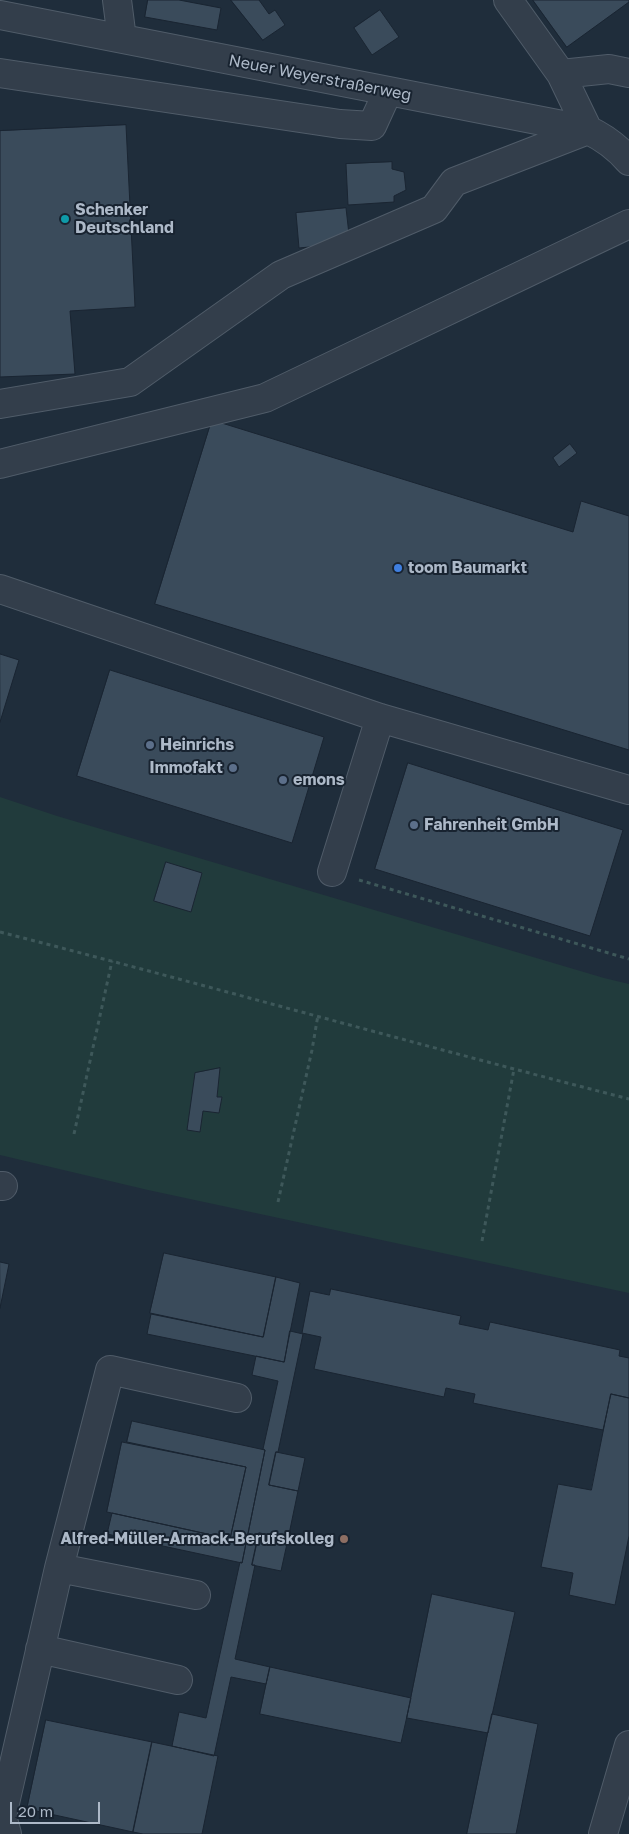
<!DOCTYPE html>
<meta charset="utf-8">
<style>
body{margin:0}
#map{position:relative;width:629px;height:1834px;overflow:hidden;background:#1f2d3b;font-family:"Golos Text",sans-serif}
canvas{display:block}
.scale{position:absolute;left:10px;top:1802px;width:90px;height:22px;box-sizing:border-box;border:2px solid #adb9c8;border-top:0;padding-left:6px;font-size:15px;line-height:18px;white-space:nowrap;color:#adb9c8;-webkit-text-stroke:4px #182330;paint-order:stroke}
</style>
<div id="map">
<canvas width="629" height="1834"></canvas>
<div class="scale">20 m</div>
</div>
<script>
const c = document.querySelector('canvas').getContext('2d');
c.lineJoin = 'round';
function paint(path, color) {
  c.fillStyle = color;
  c.fill(path, 'evenodd');
}
function trace(path, color, width, dash) {
  c.strokeStyle = color;
  c.lineWidth = width;
  c.lineCap = dash ? 'butt' : 'round';
  c.setLineDash(dash || []);
  c.stroke(path);
}
function drawText(font, color, halo, rows, align = 'center') {
  c.font = font + ' "Golos Text",sans-serif';
  c.lineWidth = 4;
  c.setLineDash([]);
  c.textBaseline = 'middle';
  c.strokeStyle = halo;
  c.fillStyle = color;
  for (const [text, x, y, turn = 0] of rows) {
    c.save();
    c.translate(x, y);
    c.rotate((+turn || 0) * Math.PI / 180);
    c.textAlign = isNaN(turn) ? turn : align;
    if (halo) c.strokeText(text, 0, 0);
    c.fillText(text, 0, 0);
    c.restore();
  }
}
const green = new Path2D(`
 M0,797L57,816L604,978L629,984V1293L148,1190L0,1155Z`);
const building = new Path2D(`
 M148,0H179L221,8L217,30L145,17Z
 M231,0H259L269,14L275,10L285,25L263,40Z
 M533,0H629V2L567,47Z
 M380,10L399,37L372,55L354,28Z
 M126,125L135,307L70,311L75,374L0,377V131Z
 M392,162V169L404,172L406,190L394,196V202L348,205L346,164Z
 M346,208L350,243L299,248L296,213Z
 M212,420L573,532L581,501L629,516V750L155,604Z
 M570,444L577,453L559,467L553,458Z
 M0,654L19,660L0,722Z
 M110,670L324,737L292,843L77,776Z
 M408,763L623,830L590,936L375,869Z
 M166,862L202,873L191,912L154,901Z
 M220,1068L217,1097H222L219,1113L203,1111L200,1132L187,1130L195,1073Z
 M164,1253L276,1277L263,1337L150,1313Z
 M0,1262L9,1264L0,1308Z
 M276,1277L300,1283L284,1362L147,1334L151,1314L263,1337Z
 M331,1289L461,1316L459,1324L488,1330L490,1322L620,1350L619,1356L629,1358V1398L611,1394L603,1430L473,1403L475,1394L446,1388L444,1397L314,1369L321,1337L302,1333L310,1291L329,1295Z
 M290,1331L303,1334L278,1452H276L269,1485L298,1491L288,1539L259,1533L252,1565H255L235,1659L270,1667L266,1684L231,1677L214,1756L172,1746L179,1712L206,1718L240,1562L242,1563L265,1450L263,1449L278,1381L252,1375L256,1356L284,1362Z
 M611,1394L629,1398V1536L615,1605L569,1595L573,1573L541,1567L558,1484L591,1490Z
 M132,1421L265,1450L242,1563L107,1534L112,1513L230,1539L246,1467L127,1442Z
 M122,1442L246,1467L230,1539L107,1512Z
 M276,1452L305,1458L298,1491L269,1485Z
 M259,1533L288,1539L281,1571L252,1565Z
 M432,1594L515,1612L488,1733L407,1718Z
 M270,1667L411,1698L401,1743L260,1714Z
 M492,1714L538,1724L516,1834H467Z
 M46,1720L152,1742L133,1832L27,1809Z
 M152,1742L218,1756L202,1834H143L133,1832Z`);
const path = new Path2D(`
 M359,880L629,959
 M0,932C210,986 419,1045 629,1099
 M74,1134L112,961
 M278,1202L312,1050L318,1015
 M482,1241L514,1069`);
const minor = new Path2D(`
 M117,0L122,39
 M508,0L561,74L588,130
 M0,15L588,130C605,138 617,147 629,161
 M0,73L340,124L372,126L388,91
 M561,74L609,69L629,73
 M0,404L130,382L281,275L434,209L454,182L588,130
 M0,464L265,398L629,224
 M0,589L380,718L629,790
 M332,872L380,718
 M0,1186H3
 M59,1568L196,1595
 M40,1649L178,1680
 M7,1834L2,1816L59,1568L110,1370L237,1398
 M603,1834L629,1745`);
const markers = [
 [65,219,5,"#0f9aa8"],
 [398,568,5,"#3f7fe0"],
 [150,745,5,"#5c6f8a"],
 [233,768,5,"#5c6f8a"],
 [283,780,5,"#5c6f8a"],
 [414,825,5,"#5c6f8a"],
 [344,1539,5,"#8d6e63"]
];
const streetNames = [
 ["Neuer Weyerstraßerweg",320,78,11]
];
const poiNames = [
 ["Schenker",75,210],
 ["Deutschland",75,228],
 ["toom Baumarkt",408,568],
 ["Heinrichs",160,745],
 ["Immofakt",223,768,"right"],
 ["emons",293,780],
 ["Fahrenheit GmbH",424,825],
 ["Alfred-Müller-Armack-Berufskolleg",334,1539,"right"]
];
paint(green, '#213b3c');
paint(building, '#3a4b5b');
trace(building, '#1a2532', 1);
trace(minor, '#505c69', 30);
trace(path, '#3e585a', 3, [4, 4]);
trace(minor, '#333e4b', 28);
for (const [x, y, r, color] of markers) {
  const dot = new Path2D();
  dot.arc(x, y, r, 0, 2 * Math.PI);
  c.fillStyle = color;
  c.fill(dot);
  trace(dot, '#182330', 2);
}
drawText('16px', '#adb9c8', '#182330', streetNames);
drawText('bold 16px', '#adb9c8', '#182330', poiNames, 'left');
</script>
